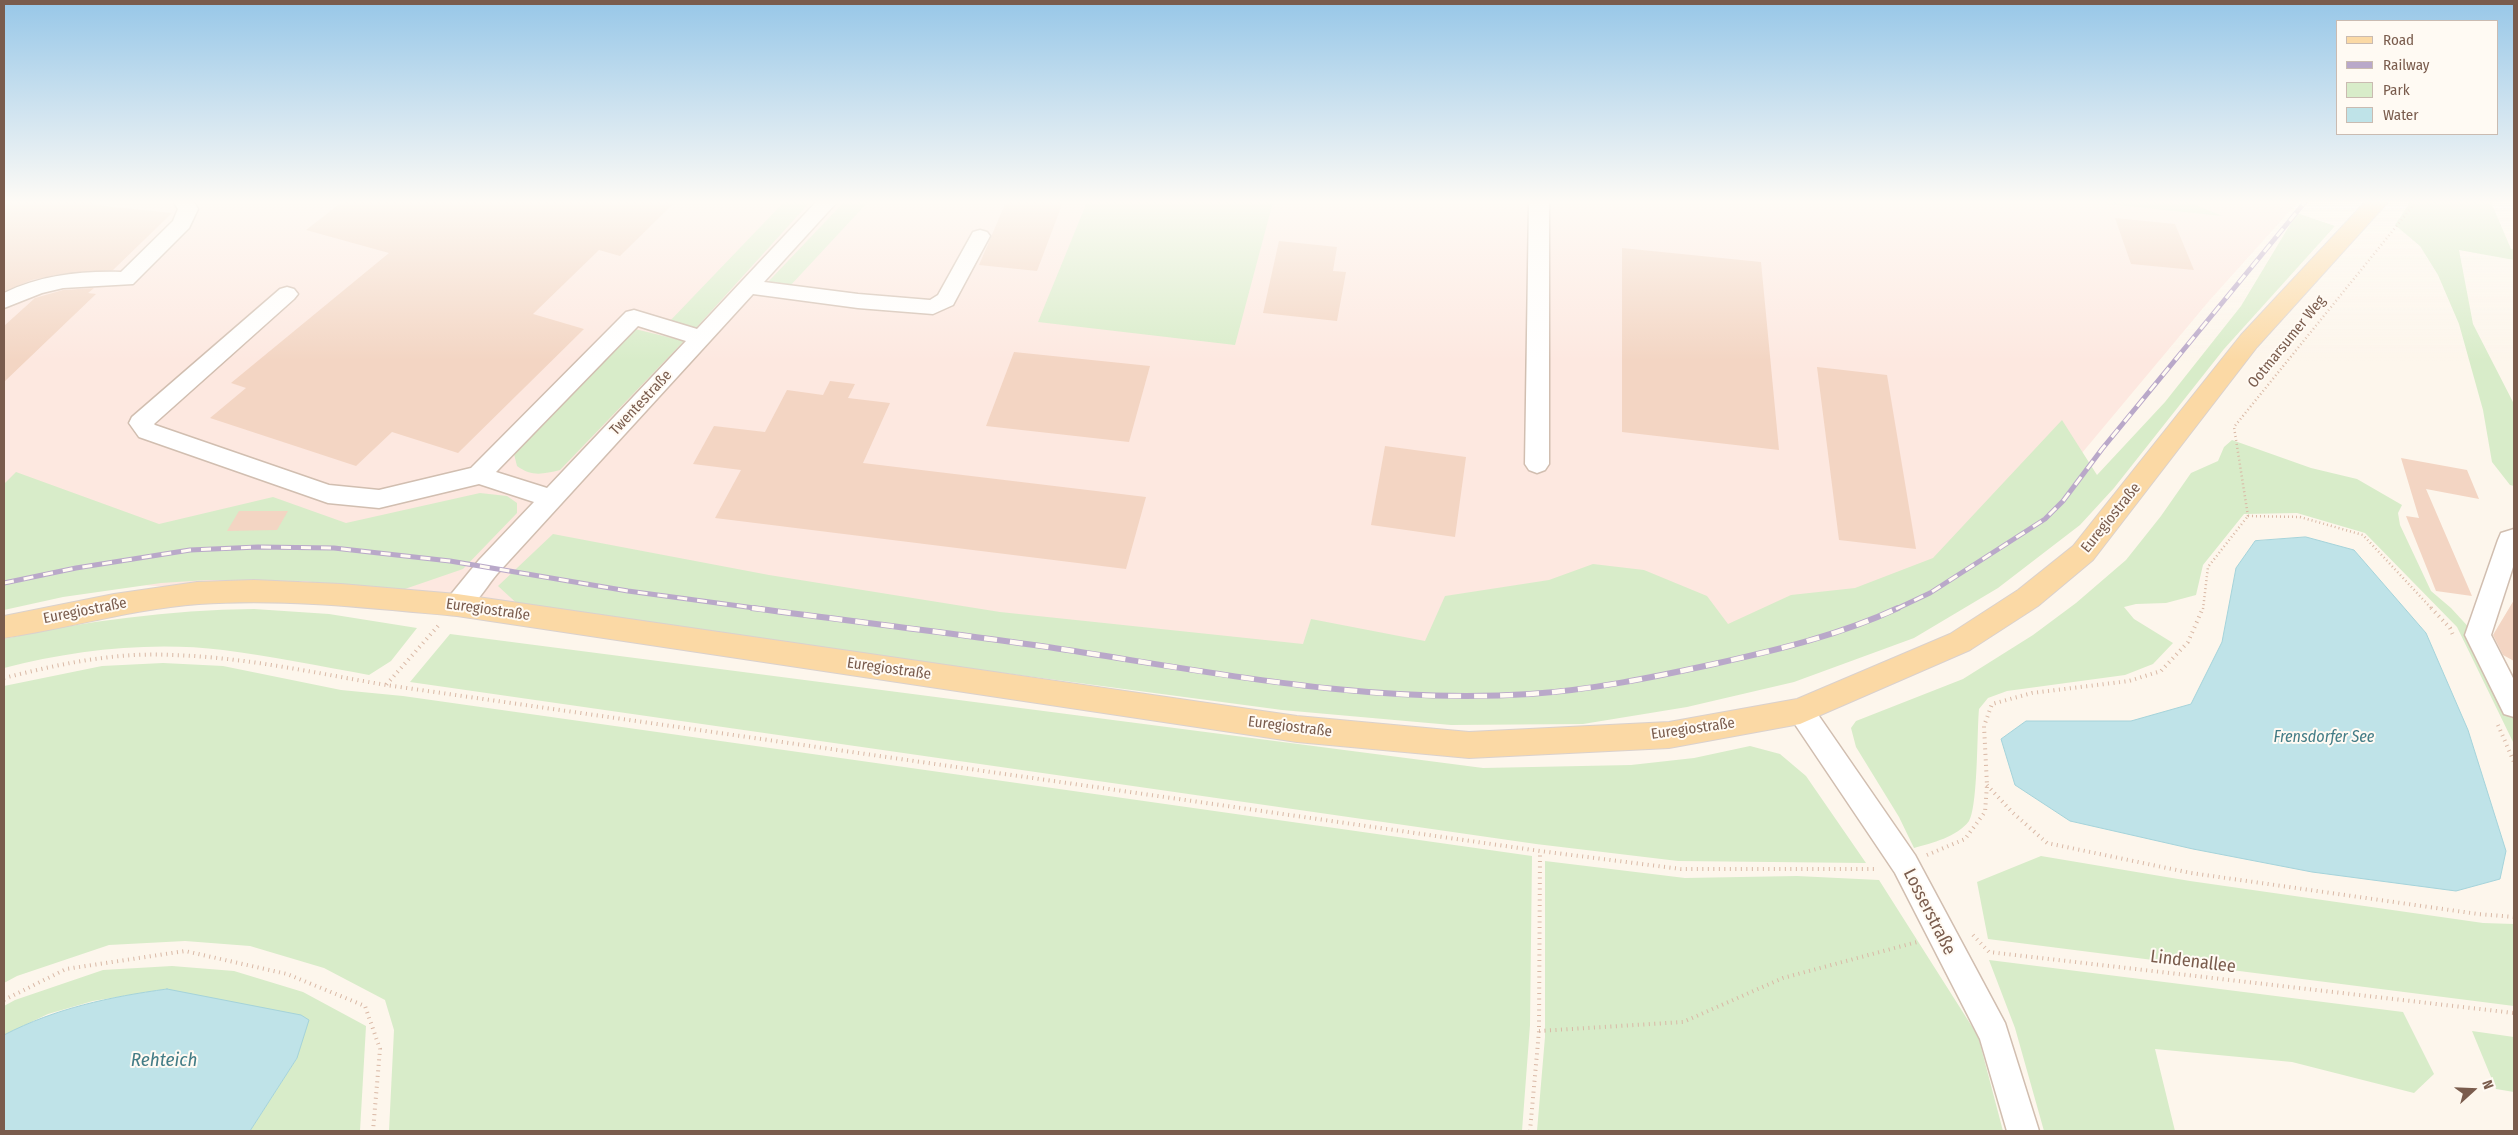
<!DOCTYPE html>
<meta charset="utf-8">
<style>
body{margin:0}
#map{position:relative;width:2518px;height:1135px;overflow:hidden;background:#fdf6ec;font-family:"Fira Sans Condensed",sans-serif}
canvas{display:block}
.frame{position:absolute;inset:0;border:5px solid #7a5c4d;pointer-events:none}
.legend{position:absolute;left:2336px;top:20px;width:162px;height:115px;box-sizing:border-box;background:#fffaf3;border:1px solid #cabbb1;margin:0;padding:6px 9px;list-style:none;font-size:15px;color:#7a5c4d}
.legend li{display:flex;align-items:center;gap:10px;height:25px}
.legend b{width:25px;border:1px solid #cabbb1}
.north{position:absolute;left:2448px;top:1065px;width:50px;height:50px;-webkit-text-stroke:4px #fffaf3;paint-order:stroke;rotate:70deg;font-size:14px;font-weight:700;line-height:20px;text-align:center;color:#7a5c4d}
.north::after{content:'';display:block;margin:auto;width:18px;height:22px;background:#7a5c4d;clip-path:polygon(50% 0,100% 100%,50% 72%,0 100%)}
</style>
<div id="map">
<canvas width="2518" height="1135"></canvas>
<div class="frame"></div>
<ul class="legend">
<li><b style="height:6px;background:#fbd9a5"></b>Road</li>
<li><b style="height:6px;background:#b9a8c9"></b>Railway</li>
<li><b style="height:14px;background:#d8ecc9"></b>Park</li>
<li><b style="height:14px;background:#bfe3e8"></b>Water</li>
</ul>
<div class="north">N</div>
</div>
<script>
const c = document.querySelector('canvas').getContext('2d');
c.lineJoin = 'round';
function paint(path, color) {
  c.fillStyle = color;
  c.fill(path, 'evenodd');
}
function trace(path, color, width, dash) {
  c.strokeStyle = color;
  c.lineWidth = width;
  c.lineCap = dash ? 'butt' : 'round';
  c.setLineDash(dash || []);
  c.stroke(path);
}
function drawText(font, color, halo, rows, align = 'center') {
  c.font = font + ' "Fira Sans Condensed",sans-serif';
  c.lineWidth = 4;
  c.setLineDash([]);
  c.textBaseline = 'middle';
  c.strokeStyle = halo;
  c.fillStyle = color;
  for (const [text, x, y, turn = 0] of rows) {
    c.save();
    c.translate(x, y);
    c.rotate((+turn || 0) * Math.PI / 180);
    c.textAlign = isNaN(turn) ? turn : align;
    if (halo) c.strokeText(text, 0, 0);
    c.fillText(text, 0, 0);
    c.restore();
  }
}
const commercial = new Path2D(`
 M4,202H2298L2209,301L2041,502L1893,594L1532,687L480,605L4,577Z`);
const green = new Path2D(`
 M784,202H810L695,329L669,322Z
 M844,202H868L789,287L768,282Z
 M1087,202H1273L1235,345L1038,322Z
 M2089,202H2189L2222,216Z
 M2410,202H2491L2511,249H2514V260L2459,250L2473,324L2514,404V486L2510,485L2492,462L2483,410L2459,324L2438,275L2420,246L2395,225Z
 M2297,213L2335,226L2224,349L2114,488L2080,525L1998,588L1914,638L1794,682L1687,707L1583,724L1451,725L1282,710L523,609L498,586L553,534L769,575L1000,612L1303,644L1311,619L1425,641L1445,596L1549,580L1593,564L1644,570L1707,596L1728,624L1791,595L1855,588L1933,558L2062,420L2097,475L2165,402L2241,306Z
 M635,329L684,341L560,470C543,474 532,477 517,466L514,454Z
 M2232,440L2311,468L2357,479L2402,505L2398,513L2400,525L2431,591L2451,608L2474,633L2514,699V744L2457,627L2365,533L2297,513L2244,514L2203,565L2196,595L2166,603L2136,604L2124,607L2134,619L2173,643L2153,664L2125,675L2007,691L1988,698L1979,709C1977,730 1978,807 1969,821C1957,837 1932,843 1914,848L1899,817L1856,747L1851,728L1856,721L1963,679L2033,635L2076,603L2126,560L2161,516L2191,473L2218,461L2224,447Z
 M16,472L159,524L273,497L346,523L480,493L507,496L517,503V513L463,569L399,591L303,581L208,580L161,583L63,597L4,610V484Z
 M254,609L329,614L417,628L391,661L369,675C320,666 271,656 223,650C151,641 73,650 4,668V639C86,621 169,610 254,609Z
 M450,634L1483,768L1631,765L1694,758L1750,746L1780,754L1806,776L1866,863L1678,861L1536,844L410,682Z
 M163,663L223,666L341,690L403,696L1532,856L1530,1025L1522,1131H389L394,1030L385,1000L324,968L250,946L185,941L109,945L17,976L4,983V686L102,666Z
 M2041,856L2190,881L2483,923L2514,924V1006L1988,939L1977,882Z
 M1545,861L1685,878L1797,876L1879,880L1978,1036L2003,1131H1537L1545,1037Z
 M1989,960L2403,1012L2434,1074L2414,1093L2292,1062L2155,1049L2175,1131H2044L2015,1028Z
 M172,966L234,971L303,992L366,1026L360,1131H250L297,1058L167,989L93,1001L48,1014L4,1035V1006L15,1000L103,970Z
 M2472,1031L2514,1037V1092L2496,1089Z`);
const water = new Path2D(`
 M2306,537L2354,550L2426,633L2468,730L2506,851L2500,879L2456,891L2312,872L2193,849L2070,821L2015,785L2001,739L2026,721H2131L2191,704L2222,642L2236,568L2255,541Z
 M167,989L301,1015L309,1020L297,1058L250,1131H4V1035C56,1008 109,997 167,989Z`);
const building = new Path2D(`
 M4,202H99L95,205L172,213L113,270L61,274L32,280L5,291Z
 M342,202H675L620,256L599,250L533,314L584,329L458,453L392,432L356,466L210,418L246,388L231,383L389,253L306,230Z
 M1006,202H1063L1037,271L979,265Z
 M2115,218L2175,224L2194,270L2131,264Z
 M1279,241L1337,247L1333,271L1346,272L1337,321L1263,313Z
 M1622,248L1761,262L1779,450L1622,432Z
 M94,288L88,293L96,294L4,382V326L35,298L63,290Z
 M1014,352L1150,366L1129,442L986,426Z
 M1817,367L1887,375L1916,549L1839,540Z
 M830,381L855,384L848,398L890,403L863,463L1146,497L1126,569L715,518L741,470L693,464L714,426L765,432L787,390L823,395Z
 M1385,446L1466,457L1455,537L1371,525Z
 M2401,458L2467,470L2479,499L2426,489L2472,596L2436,591L2406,516L2419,518Z
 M239,511H288L277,530L227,531Z
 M2514,600V661L2503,655L2493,635Z`);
const pathFar1 = new Path2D(`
 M2248,516L2300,517L2363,535L2432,609
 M2248,516L2234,427L2416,202
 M2203,609L2208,567L2248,516`);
const path = new Path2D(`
 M2431,608L2450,628L2453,635
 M438,626L386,685L1540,851L1681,869H1878
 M4,678C59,664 115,652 172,655C244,657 315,673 386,685
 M2498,725L2514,762
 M1987,785L2012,812L2047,843L2191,873L2478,914L2514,917
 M1927,855L1965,839L1985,812L1987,785L1984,726L1992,704L2032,693L2129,681L2161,671L2188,642L2203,608
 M1973,935L1989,952L2514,1013
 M4,1000L66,969L185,951L287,974L365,1006L380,1049L373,1131
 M1539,1031L1683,1022L1783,978L1917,942
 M1530,1131L1539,1031L1540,851`);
const minor = new Path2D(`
 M174,202H194L198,209L189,228L133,284L63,288L42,293L4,308V293C41,275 80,271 121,272L173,221L178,209Z
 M816,202H837L764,282L858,294L930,300L938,295L973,232L980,230L987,232L990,236L953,305L933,314L858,308L753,294L497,574C484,589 470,619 448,612L444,605L448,598L479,560L534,502L479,484L379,508L328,503L139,437L129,423L132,417L280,289L287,287L294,289L298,294L294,299L154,424L155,425L329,485L379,490L471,468L626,312L634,310L697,329ZM638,326L686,341L547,488L496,472Z
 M1529,202H1549V464L1545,470L1537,473L1529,470L1525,464Z
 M2514,529V564L2491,635L2514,680V717L2504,714L2465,635L2498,540L2501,533Z
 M1800,700L1810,703L1915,855L2005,1023L2039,1131H2007L1980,1039L1895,873L1786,711L1790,703Z`);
const major = new Path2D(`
 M2365,202H2388L2257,347L2093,560L2038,606L1970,650L1800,724L1669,748L1469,758L1297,742L457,616C371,608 285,598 199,604C133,609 69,628 4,638V616L114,594L197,582L254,580L341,584L457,594L1297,716L1469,732L1669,722L1797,699L1950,634L2018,590L2073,546L2241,335Z`);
const railFar1 = new Path2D(`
 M4,583L76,568L190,550L258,547L334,548L450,561L628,591L762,609
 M1896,609L1930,593L2045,519L2063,501L2102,449L2305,202`);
const rail = new Path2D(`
 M752,608C851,621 950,633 1048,647C1207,671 1368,705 1530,694C1592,690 1654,677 1714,664C1777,650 1840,635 1898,608`);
const streetNames = [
 ["Ootmarsumer Weg",2287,342,-51],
 ["Twentestraße",641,403,-47],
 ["Euregiostraße",2111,518,-51],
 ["Euregiostraße",488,610,8],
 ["Euregiostraße",85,611,-11],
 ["Euregiostraße",889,669,8],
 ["Euregiostraße",1290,727,7],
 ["Euregiostraße",1693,729,-8]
];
const waterNames = [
 ["Frensdorfer See",2324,738]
];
const nearStreetnames = [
 ["Losserstraße",1929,912,63],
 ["Lindenallee",2193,962,7]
];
const nearWaternames = [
 ["Rehteich",164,1061]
];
paint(commercial, '#fde8e0');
paint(green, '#d8ecc9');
paint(water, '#bfe3e8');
trace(water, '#a5d3da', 1);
paint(building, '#f3d5c3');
trace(minor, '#d1beb0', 3);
trace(major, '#dad1cd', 2);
trace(pathFar1, '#d9b8a5', 2.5, [1, 3]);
trace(path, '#d9b8a5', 4, [1, 4.5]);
paint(minor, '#fff');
paint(major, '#fbd9a5');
trace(railFar1, '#b9a8c9', 5);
trace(rail, '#b9a8c9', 6);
trace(railFar1, '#fffaf3', 3, [10]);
trace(rail, '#fffaf3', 4.5, [13]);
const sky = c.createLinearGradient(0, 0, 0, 361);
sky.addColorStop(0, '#97c7e8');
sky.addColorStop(0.56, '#fefbf6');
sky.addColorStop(1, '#fefbf600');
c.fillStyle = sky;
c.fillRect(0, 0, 2518, 361);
drawText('15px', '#7a5c4d', '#fffaf3', streetNames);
drawText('italic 16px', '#437c86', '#fffaf3', waterNames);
drawText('18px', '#7a5c4d', '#fffaf3', nearStreetnames);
drawText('italic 19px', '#437c86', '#fffaf3', nearWaternames);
</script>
